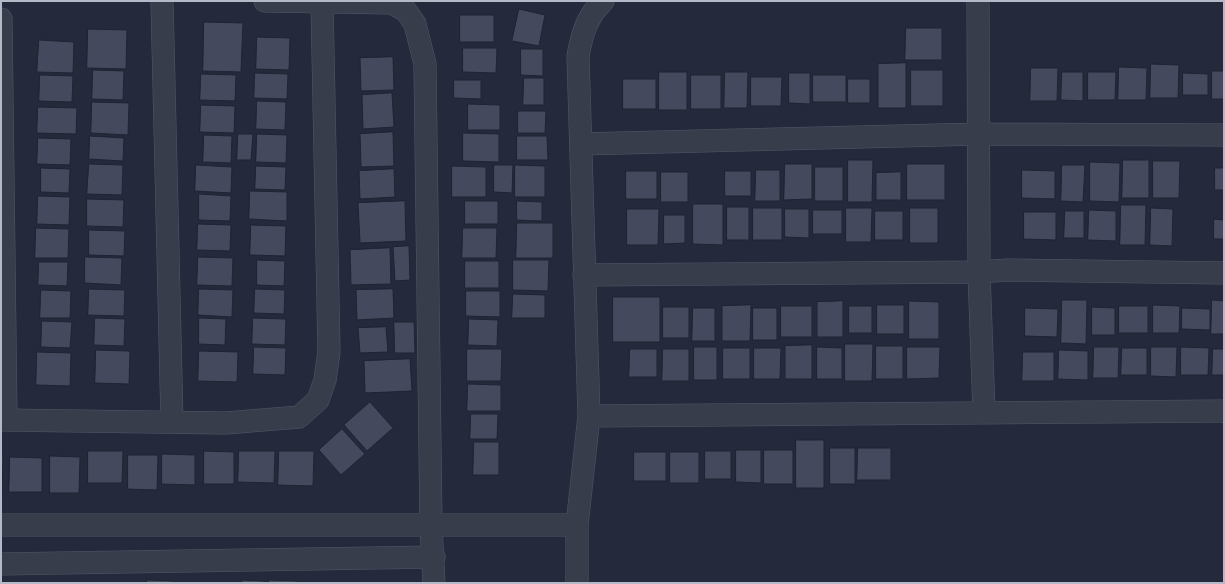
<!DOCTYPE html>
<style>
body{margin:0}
#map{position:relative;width:1225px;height:584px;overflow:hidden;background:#242a3c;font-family:Ubuntu,sans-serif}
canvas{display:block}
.frame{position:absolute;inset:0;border:2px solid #b4b8c7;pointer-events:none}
</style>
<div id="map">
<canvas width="1225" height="584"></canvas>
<div class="frame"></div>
</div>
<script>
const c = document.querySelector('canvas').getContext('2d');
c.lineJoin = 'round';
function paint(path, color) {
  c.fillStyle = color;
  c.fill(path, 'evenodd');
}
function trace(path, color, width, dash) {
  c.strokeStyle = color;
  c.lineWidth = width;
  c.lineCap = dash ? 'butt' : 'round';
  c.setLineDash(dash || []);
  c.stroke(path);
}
const building = new Path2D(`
 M519,9L545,15L539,46L512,41Z
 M460,15H494V42H460Z
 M204,22L243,23L241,72L203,71Z
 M906,28H942V60H905Z
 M88,29L127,30L126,69L87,68Z
 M257,37L290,38L289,70L256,69Z
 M39,40L74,42L73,73L37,72Z
 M463,48H497L496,73L463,72Z
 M521,49H543V76L521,75Z
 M393,57L394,90L361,91L360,58Z
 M906,63V108H878V64Z
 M1151,64L1179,65L1178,98H1150Z
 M1119,67L1147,68L1146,100H1118Z
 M1031,68H1058L1057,101H1030Z
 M93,70L124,71L123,100L92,99Z
 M911,70H943V106H911Z
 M1212,71H1224V99H1212Z
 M659,72H687V110H659Z
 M725,72H748L747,108H724Z
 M1062,72H1083V101L1061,100Z
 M1088,72H1116L1115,100H1088Z
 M255,73L288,74L287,99L254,98Z
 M789,73H810V104L789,103Z
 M1183,73L1208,74V95H1183Z
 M201,74L236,75L235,101L200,100Z
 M40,75L73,76L72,102L39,101Z
 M691,75H721V109H691Z
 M813,75H846V102H813Z
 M751,77H782L781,106H751Z
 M524,78H544V105H523Z
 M623,79H656V109H623Z
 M848,79H870V103H848Z
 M454,80H481V99L454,98Z
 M392,93L394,127L363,129L362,95Z
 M257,101L286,102L285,130L256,129Z
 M92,102L129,103L128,135L91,133Z
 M468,104L500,105V130H468Z
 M201,105L235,106L234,133L200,132Z
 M38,107L77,108L76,134L37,133Z
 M518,111H546L545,133H518Z
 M393,132L394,166L361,167L360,134Z
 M463,133L499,134V162L463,161Z
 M238,134H253L251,160H237Z
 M257,134L287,135L286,163L256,162Z
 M204,135L232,136L231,163L203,162Z
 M90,136L124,138L123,161L89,159Z
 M517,136H547L548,160H517Z
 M38,138L71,139L70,165L37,164Z
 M848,160H873L872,202H848Z
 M1123,160H1149V198H1122Z
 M1153,161H1180L1179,198H1153Z
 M1090,162L1120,163L1119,202L1090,201Z
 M89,164L123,165L122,195L87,194Z
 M785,164H812V199L784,200Z
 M907,164H945V200H907Z
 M196,165L232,167L231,193L195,191Z
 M494,165H513L512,193L494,192Z
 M515,165L545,166V197H515Z
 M1062,165H1085L1083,202L1061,201Z
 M256,166L286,167L285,190L255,189Z
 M452,166L486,167V197H452Z
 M815,167H843V201H815Z
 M41,168L70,169L69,193L41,192Z
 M1215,168H1224V190H1215Z
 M394,169L395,197L360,199L359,171Z
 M756,170H780V201H755Z
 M1022,170L1055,171V199L1022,198Z
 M626,171H657V199H626Z
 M725,171H751V196H725Z
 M661,172H688V202H661Z
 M901,172V200H876V173Z
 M250,191L287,192V221L249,219Z
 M199,194L231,196L230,221L199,220Z
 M38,196L70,197L69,225L37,224Z
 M87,199L124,200L123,227L87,226Z
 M405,201L406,241L360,243L358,203Z
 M465,201H498V224H465Z
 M517,201L542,202V221L517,220Z
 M693,204H723V245L693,244Z
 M1121,205H1146L1145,245H1120Z
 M727,207H749V240H727Z
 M753,208H782V240H753Z
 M846,208H872L871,242H846Z
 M910,208H938V243H910Z
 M1151,208L1173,209L1172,246L1150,245Z
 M627,209H659L658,245H627Z
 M785,209H809V238L785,237Z
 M813,210H842V234H813Z
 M1089,210L1116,211V241L1088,240Z
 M875,211H903V240H875Z
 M1065,211H1084V238H1064Z
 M1024,212H1056V240L1024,239Z
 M664,215H685V243L664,244Z
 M1214,219L1224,220V239H1214Z
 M517,223H553V258H516Z
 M198,224L231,225L230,251L197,250Z
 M251,225L286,226L285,256L250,255Z
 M36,228L69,229L68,258H35Z
 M463,228H497L496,258H462Z
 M89,230L125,231L124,256L89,255Z
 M409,246L410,280L395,281L393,247Z
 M390,248L391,284L351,285L350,250Z
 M85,257L122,258L121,285L85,283Z
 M198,257L233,258L232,286L197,285Z
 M257,260L285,261L284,286L257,285Z
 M513,260H549L548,291L513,290Z
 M465,261H499V288H465Z
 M39,262H68L67,286L38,285Z
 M89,289L125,290L124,316L88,315Z
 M199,289L233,290L232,317L198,315Z
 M255,289L285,290L284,314L254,313Z
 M393,289L394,318L357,320L356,290Z
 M41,290L71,291L70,318H40Z
 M466,291H500V317L466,316Z
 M513,294L545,295V318H512Z
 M613,297H660V342H613Z
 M1062,300H1087L1086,344L1061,343Z
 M1212,300L1224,301V334H1211Z
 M843,301V337H817V302Z
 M909,301L939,302V339H909Z
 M751,305L750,341H722V306Z
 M877,305H904V334H877Z
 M1153,305L1180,306L1179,333H1153Z
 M781,306H812V337H781Z
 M849,306H872V333H849Z
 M1119,306H1148V333H1119Z
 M663,307H689V338H663Z
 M1092,307L1115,308V335H1092Z
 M693,308H715V341H692Z
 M753,308H777V340H753Z
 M1025,308L1058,309L1057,337L1025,336Z
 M1182,308L1210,309V330L1182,329Z
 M95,318L125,319L124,346L94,345Z
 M199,318L226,319L225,345L199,344Z
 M253,318L286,319L285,345L252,344Z
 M469,319L498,320L497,346L468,345Z
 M42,321L72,322L70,348L41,347Z
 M394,322H414L415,353H395Z
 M386,327L388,352L360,353L358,328Z
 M845,344H873L872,381H845Z
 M812,345V379H785V346Z
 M876,346H903V379H876Z
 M254,347L286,348L285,375L253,374Z
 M694,347H717V380H694Z
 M817,347L842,348V379H817Z
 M907,347H940L939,378L907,379Z
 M1094,347H1119L1118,378H1093Z
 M1151,347H1177L1176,377L1151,376Z
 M1181,347L1209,348L1208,375H1181Z
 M723,348H750V379H723Z
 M754,348H781L780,379H754Z
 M1122,348H1147V375H1121Z
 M467,349H502L501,381H467Z
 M630,349H657V377H629Z
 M663,349H689V381H662Z
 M1213,349H1224V375H1212Z
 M96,350L130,351L129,384L95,383Z
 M1059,350L1088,351V380L1058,379Z
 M199,351L238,352L237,382L198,381Z
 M37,352L71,353L70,386L36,385Z
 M1023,352H1054V381H1022Z
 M410,359L412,391L365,393L364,361Z
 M468,384L501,385V411H467Z
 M370,402L393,428L367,451L344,425Z
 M471,414H498L497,439H470Z
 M342,429L365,454L341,475L319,450Z
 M796,440H824V488H796Z
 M474,442H499V475H473Z
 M830,448H855V484H830Z
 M858,448H891V480H857Z
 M736,450H761V483L736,482Z
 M764,450H793V484H764Z
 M88,451H123L122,483H88Z
 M204,451L234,452V484H204Z
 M239,451H275L274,483L238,482Z
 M279,451H314L313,486L278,485Z
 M705,451H731V479H705Z
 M634,452H666V481H634Z
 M670,452H699V483H670Z
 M162,454L195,455V485L162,484Z
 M128,455H158L157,490L128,489Z
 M1,456H3L2,494H1Z
 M50,456L80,457L79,493H50Z
 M10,457L42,458V492H9Z
 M147,580L173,581V583H147Z
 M242,580L264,581V583H242Z
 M269,580L298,581V583H269Z`);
const minor = new Path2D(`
 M162,1L172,422
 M265,1L392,3L406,11L415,24L425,64L431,526L434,583
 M978,1L979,272L984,413
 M1,19L6,419
 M581,144L979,134L1224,135
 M584,275L979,272L1008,270L1224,273
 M589,416L1224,411
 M1,420L226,423L299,417L318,400L325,380L329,352L322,2
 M1,525H577V583
 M577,525L589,416L578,56C582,34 587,16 603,1
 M1,564L434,557`);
paint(building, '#44495d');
trace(building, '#1f2433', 1);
trace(minor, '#535867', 23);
trace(minor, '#383d4c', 22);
</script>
